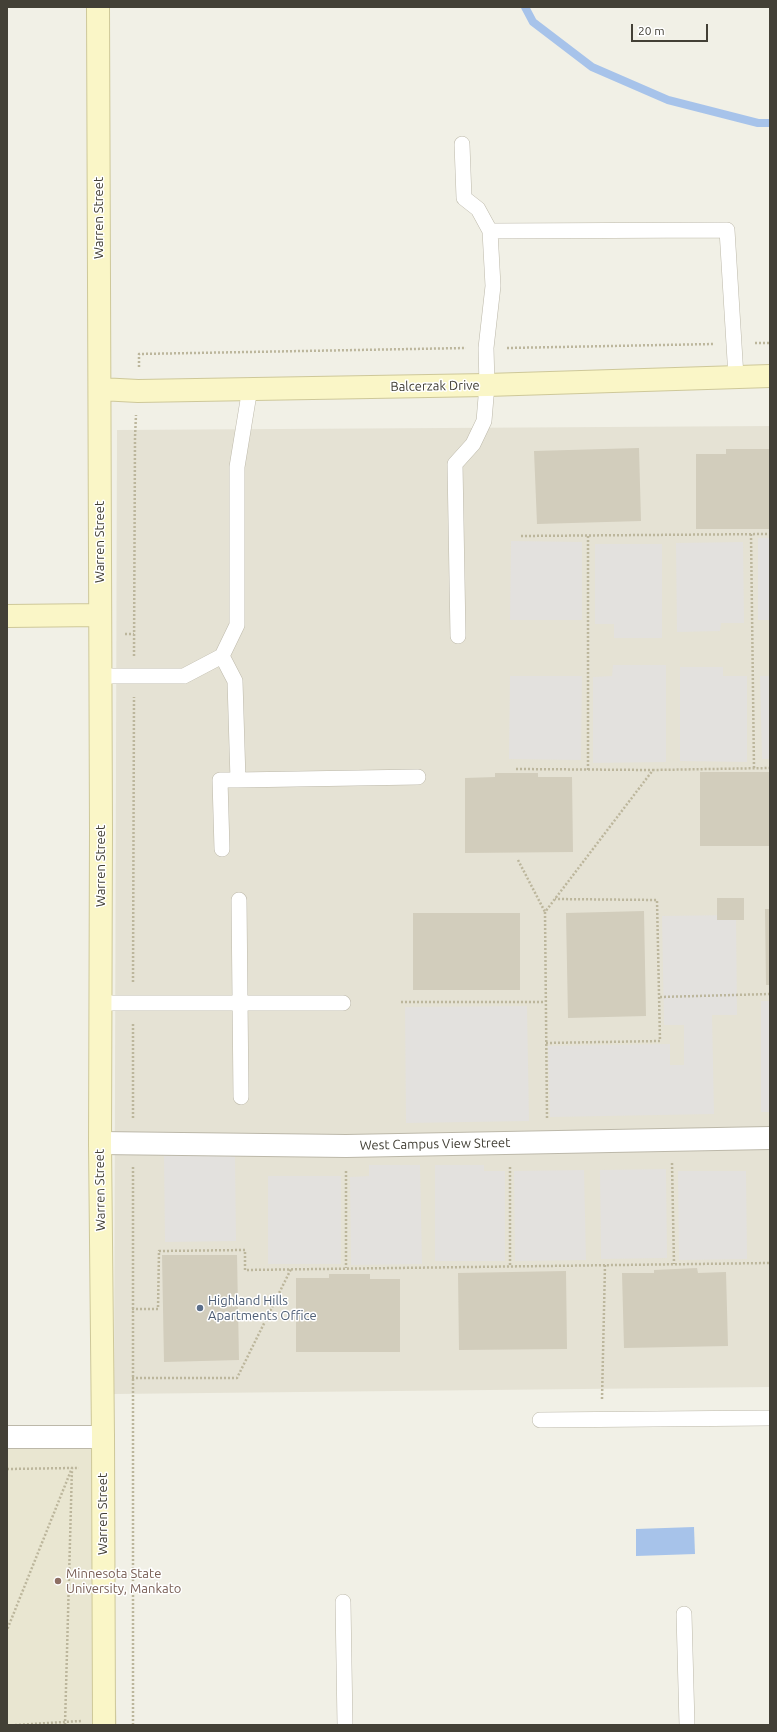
<!DOCTYPE html>
<style>
body{margin:0}
#map{position:relative;width:777px;height:1732px;overflow:hidden;background:#f1f0e6;font-family:Ubuntu,sans-serif}
canvas{display:block}
.frame{position:absolute;inset:0;border:8px solid #434036;pointer-events:none}
.scale{position:absolute;left:631px;top:24px;width:77px;height:18px;box-sizing:border-box;border:2px solid #434036;border-top:0;padding-left:5px;font-size:12px;line-height:14px;white-space:nowrap;color:#434036;-webkit-text-stroke:3px #fff;paint-order:stroke}
</style>
<div id="map">
<canvas width="777" height="1732"></canvas>
<div class="frame"></div>
<div class="scale">20 m</div>
</div>
<script>
const c = document.querySelector('canvas').getContext('2d');
c.lineJoin = 'round';
function paint(path, color) {
  c.fillStyle = color;
  c.fill(path, 'evenodd');
}
function trace(path, color, width, dash) {
  c.strokeStyle = color;
  c.lineWidth = width;
  c.lineCap = dash ? 'butt' : 'round';
  c.setLineDash(dash || []);
  c.stroke(path);
}
function drawText(font, color, halo, rows, align = 'center') {
  c.font = font + ' Ubuntu,sans-serif';
  c.lineWidth = 3;
  c.setLineDash([]);
  c.textBaseline = 'middle';
  c.strokeStyle = halo;
  c.fillStyle = color;
  for (const [text, x, y, turn = 0] of rows) {
    c.save();
    c.translate(x, y);
    c.rotate((+turn || 0) * Math.PI / 180);
    c.textAlign = isNaN(turn) ? turn : align;
    if (halo) c.strokeText(text, 0, 0);
    c.fillText(text, 0, 0);
    c.restore();
  }
}
const residential = new Path2D(`
 M770,426V1387L114,1394L117,430Z`);
const education = new Path2D(`
 M7,1437H103L117,1725H7Z`);
const parking = new Path2D(`
 M758,538H770V620H758Z
 M511,541L582,542V620H510Z
 M743,542L744,623H721L720,631L677,632L676,543Z
 M595,544H662V638H614V624H595Z
 M613,665H666V762L593,763V677L612,676Z
 M680,667H723V676H747V762L680,761Z
 M510,676H582L581,760L509,759Z
 M760,676H770V759H762Z
 M736,915L737,1015H712L714,1114L550,1117L548,1046L670,1044V1065H684V1025H664L662,916Z
 M761,1001H770V1112H761Z
 M527,1006L529,1121L406,1123L405,1007Z
 M235,1154L236,1241L165,1242L164,1155Z
 M369,1165H420L422,1264L351,1265L350,1177L369,1176Z
 M435,1165H484V1171H505V1261H435Z
 M666,1169L667,1258L601,1259L600,1170Z
 M584,1170L586,1260L515,1261L514,1171Z
 M678,1171H746L747,1259L679,1260Z
 M268,1176H341V1264H268Z`);
const water = new Path2D(`
 M694,1527L695,1554L636,1556V1529Z`);
const stream = new Path2D(`
 M525,7L533,22L592,67L668,100L758,123H770`);
const building = new Path2D(`
 M639,448L641,521L537,524L534,451Z
 M726,449H770V529H696V454H726Z
 M700,772H770V846H700Z
 M495,773H538V777H572L573,852L465,853V778L495,777Z
 M717,898H744V920H717Z
 M765,909H770V985H766Z
 M644,911L646,1016L568,1018L566,913Z
 M413,913H520V990H413Z
 M162,1255H237L239,1360L164,1362Z
 M697,1268L698,1273L726,1272L728,1346L624,1348L622,1273H654V1270Z
 M566,1271L567,1349L459,1350L458,1273Z
 M329,1274H370V1279H400V1352H296V1278H329Z`);
const path = new Path2D(`
 M755,343H770
 M507,348L714,344
 M139,367V354L466,348
 M751,534L754,768
 M521,536L770,534
 M588,536V770
 M125,634H134
 M134,656L135,437L136,415
 M516,769L653,770
 M518,860L545,912
 M133,982L134,697
 M660,997L770,994
 M401,1002H545
 M546,1043L660,1041L657,900L555,899
 M133,1118V1023
 M547,1118L545,912L653,770L770,768
 M672,1163L674,1264
 M133,1167V1725
 M510,1167V1267
 M346,1171V1268
 M132,1309H158L159,1251L245,1250V1270L770,1263
 M132,1378H237L291,1269
 M602,1399L605,1265
 M7,1469L72,1468L7,1630
 M15,1725L81,1721
 M65,1725L72,1468H79`);
const lane = new Path2D(`
 M462,144L464,198L478,209L490,231
 M458,636L455,464L473,444L484,421L487,385L486,348L493,286L490,231L727,230L736,377
 M222,656L235,681L238,780L418,777
 M100,676H184L222,656L237,625V467L250,388
 M222,849L220,780H238
 M239,900L241,1097
 M101,1003H343
 M540,1420L770,1418
 M343,1602L345,1725
 M684,1614L687,1725`);
const street = new Path2D(`
 M100,1143L346,1146L770,1138
 M7,1437H103`);
const secondary = new Path2D(`
 M98,7L101,830L100,1143L103,1437L104,1725
 M100,389L138,391L487,385L770,376
 M7,616L100,615`);
const markers = [
 [200,1308,4,"#5c6f8a"],
 [58,1581,4,"#8d6e63"]
];
const streetNames = [
 ["Warren Street",99,218,-90],
 ["Balcerzak Drive",435,386,-1],
 ["Warren Street",100,542,-90],
 ["Warren Street",101,866,-90],
 ["West Campus View Street",435,1144,-1],
 ["Warren Street",100,1190,-91],
 ["Warren Street",103,1514,-90]
];
const serviceNames = [
 ["Highland Hills",208,1301],
 ["Apartments Office",208,1316]
];
const educationNames = [
 ["Minnesota State",66,1574],
 ["University, Mankato",66,1589]
];
paint(residential, '#e5e2d4');
paint(education, '#e9e6d1');
paint(parking, '#e3e1de');
paint(water, '#a7c3ea');
trace(stream, '#a7c3ea', 8);
paint(building, '#d2cdbc');
trace(lane, '#bcb8a9', 16);
trace(street, '#bcb8a9', 24);
trace(secondary, '#cec899', 24);
trace(path, '#bcb69c', 2.5, [2, 2]);
trace(lane, '#fff', 15);
trace(street, '#fff', 22);
trace(secondary, '#faf6c7', 22);
for (const [x, y, r, color] of markers) {
  const dot = new Path2D();
  dot.arc(x, y, r, 0, 2 * Math.PI);
  c.fillStyle = color;
  c.fill(dot);
  trace(dot, '#fff', 1.5);
}
drawText('13px', '#434036', '#fff', streetNames);
drawText('13px', '#4e5e75', '#fff', serviceNames, 'left');
drawText('13px', '#785e54', '#fff', educationNames, 'left');
</script>
